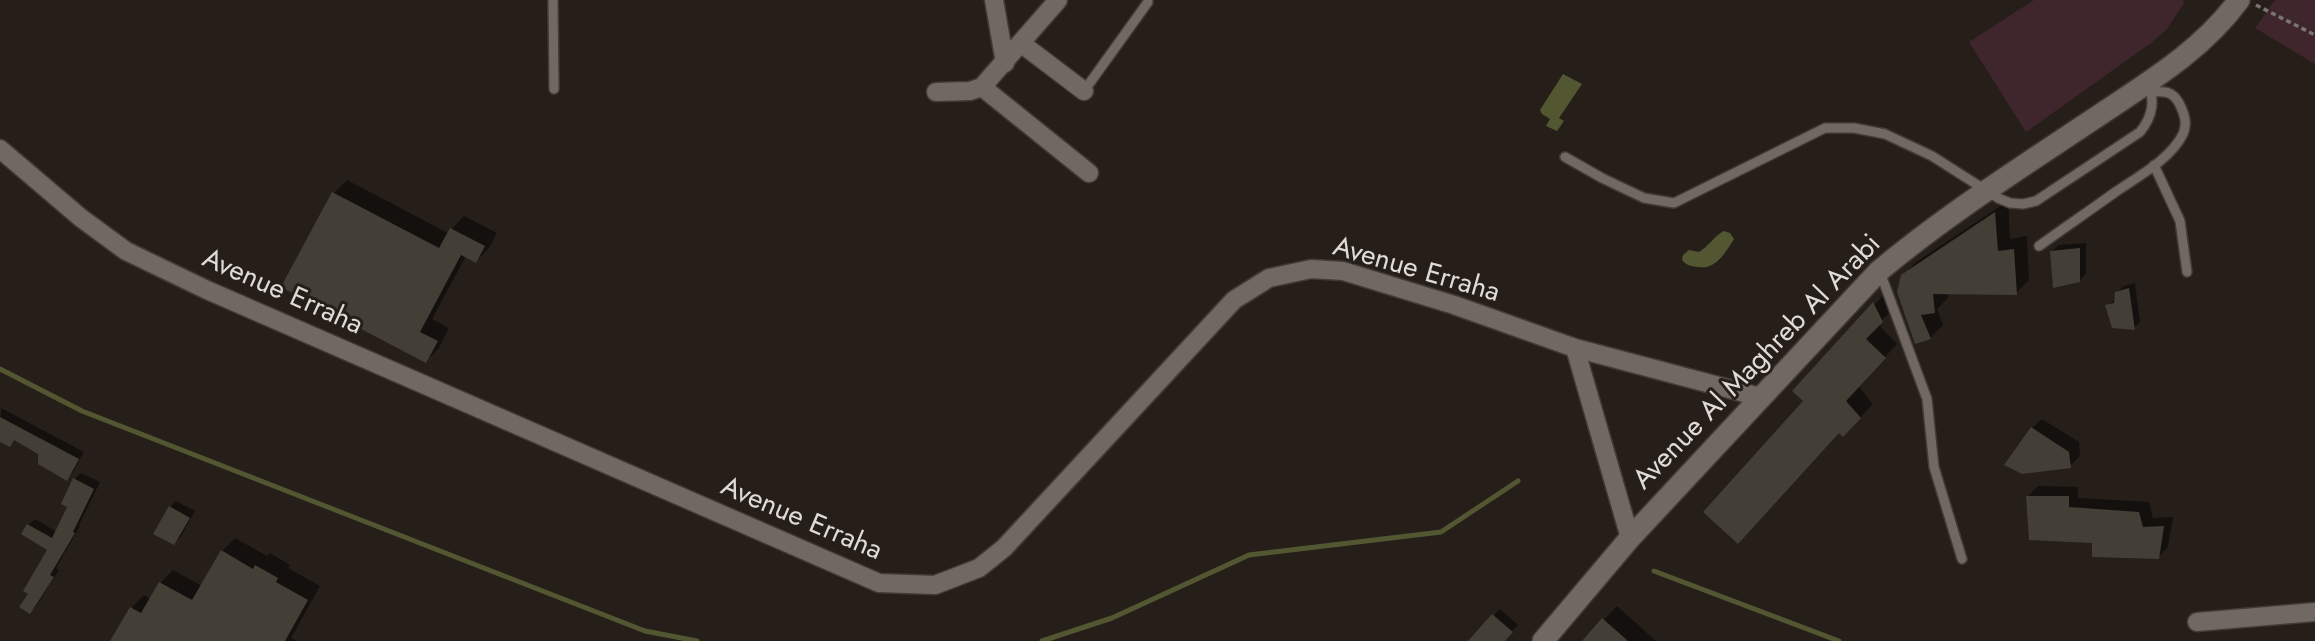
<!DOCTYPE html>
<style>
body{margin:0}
canvas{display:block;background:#251e19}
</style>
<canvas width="2315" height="641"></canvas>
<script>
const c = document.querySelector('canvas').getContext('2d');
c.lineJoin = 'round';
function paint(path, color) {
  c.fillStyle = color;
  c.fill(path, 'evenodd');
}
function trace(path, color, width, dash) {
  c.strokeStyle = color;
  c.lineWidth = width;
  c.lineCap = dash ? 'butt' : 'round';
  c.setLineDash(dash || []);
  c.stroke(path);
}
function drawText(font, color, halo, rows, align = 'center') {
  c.font = font + ' Jost,sans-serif';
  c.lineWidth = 6;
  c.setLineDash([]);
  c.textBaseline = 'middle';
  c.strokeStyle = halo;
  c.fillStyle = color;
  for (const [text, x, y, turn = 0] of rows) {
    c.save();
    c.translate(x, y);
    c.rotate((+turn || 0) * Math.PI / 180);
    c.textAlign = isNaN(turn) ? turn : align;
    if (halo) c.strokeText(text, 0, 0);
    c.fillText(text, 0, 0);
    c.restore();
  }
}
const green = new Path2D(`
 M2034,0H2183L2184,3L2167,29L2151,43L2026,132L1969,42Z
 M2275,0H2315V64L2255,28Z`);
const water = new Path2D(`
 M1563,74L1582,84L1559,118L1564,121L1557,131L1546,126L1550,119L1542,114L1540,110Z
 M1724,231L1730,233L1734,239C1725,253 1716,270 1698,267C1691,266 1687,266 1682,260L1683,255L1689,250L1699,252C1709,246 1714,236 1724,231Z`);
const shadow = new Path2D(`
 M347,180L448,233L464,216L497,233L489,248L476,261L466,256L432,319L449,328L439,348L426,361L284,286L334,193Z
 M2008,201L2010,239L2027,236L2029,280L2016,293H1947L1948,298L1937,309L1943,325L1930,338L1903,276L1916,262Z
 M2086,243V274L2079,281L2052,251L2059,245Z
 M2135,283L2140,322L2134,328L2107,306L2116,299L2117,292L2124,286Z
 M1887,291L1895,307L1878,324L1897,344L1858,386L1873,404L1856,422L1806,401L1795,391Z
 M1,408L84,452L73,472L66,478L40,453L15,439L9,445L0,440Z
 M2042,419L2079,442L2080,456L2070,466L2032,428Z
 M81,473L100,482L79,525L80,526L56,568L59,570L36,606L30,612V593L49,550L28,525L35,519L57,532L70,506L74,480Z
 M2038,486L2078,487V498L2149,502L2153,518L2173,517L2168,547L2158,557L2094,542L2028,496Z
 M176,501L195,511L181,536L174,543L170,507Z
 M235,538L267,556L270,553L290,565L288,568L320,586L291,638L297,641H112L131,608L144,595L151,599L160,583L173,570L202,586L222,551Z
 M1617,606L1656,641H1584Z
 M1500,609L1518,625L1503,641H1470Z`);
const stream = new Path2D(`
 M0,369L82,411L645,631L697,641
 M1654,571L1839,641
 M1042,641L1112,618L1249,555L1441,532L1518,481`);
const building = new Path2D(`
 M332,192L439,248L450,228L485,246L476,263L461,255L420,332L438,341L426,363L281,287Z
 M1995,212L1998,251L2014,249L2017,295L1933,294L1935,313L1921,315L1931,339L1915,344L1897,292L1901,275Z
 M2080,248V282L2053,288L2050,251Z
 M2129,288L2135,330L2112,328L2105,305L2114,303L2115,292Z
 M1873,302L1883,322L1866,339L1886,358L1846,401L1861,418L1843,437L1839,433L1738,544L1703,512L1803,401L1792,391Z
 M0,417L79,459L67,481L38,464V454L14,440L10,447L0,442Z
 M2031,427L2069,452L2071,468L2022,474L2004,465Z
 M73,478L94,489L73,532L75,533L50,575L54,577L30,614L19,607L28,594L23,591L47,550L21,534L27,524L52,538L67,507L61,504Z
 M2026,496H2069V507L2139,512L2143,527L2164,526L2159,559L2092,557V543L2029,540Z
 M169,506L190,518L174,545L153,534Z
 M221,550L253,569L255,565L278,578L276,582L308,600L285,641H110L130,607L141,613L159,582L192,600Z
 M1492,614L1513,632L1505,641H1468Z
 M1602,618L1628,641H1582Z`);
const path = new Path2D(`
 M2256,5L2315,35`);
const service = new Path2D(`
 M553,0L554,89
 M1084,91L1148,2
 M1565,157L1602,178L1644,198L1674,203L1825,128H1854L1885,134L1932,156L1998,198L2010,203L2023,204L2036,201L2140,132C2153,116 2155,101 2148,82
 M2154,165L2180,221L2187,272
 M2039,246C2064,228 2089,211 2114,193C2137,177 2170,160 2183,134C2188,123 2184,113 2179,103C2172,91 2165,91 2152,92
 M1880,272L1927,399L1934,467L1962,559`);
const minor = new Path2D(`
 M994,0L1005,63
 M1022,44L1084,91
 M982,87L1089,173
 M936,92L970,91L982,87L1058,0
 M0,149L81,218L126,251L207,290L879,583L935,585L979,568L1004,548L1234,300L1269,278L1311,269L1343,271L1454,305L1575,348L1760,397
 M1575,348L1630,538
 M2197,622L2315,612`);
const secondary = new Path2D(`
 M1543,641L1630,538L1879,271C1946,215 2020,168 2092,120C2145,84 2201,52 2239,0`);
const streetNames = [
 ["Avenue Erraha",1416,271,16],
 ["Avenue Erraha",282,293,24],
 ["Avenue Al Maghreb Al Arabi",1758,363,-46],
 ["Avenue Erraha",801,520,23]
];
paint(green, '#3f252c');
paint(water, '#525732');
paint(shadow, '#0007');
trace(stream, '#525732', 5);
paint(building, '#433f36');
trace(service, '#403b37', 12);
trace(minor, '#403b37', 21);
trace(secondary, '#403b37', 24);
trace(path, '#7b7571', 3.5, [5, 3.5]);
trace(service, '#716862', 9);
trace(minor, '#716862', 18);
trace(secondary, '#716862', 21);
drawText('28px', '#e0dbd7', '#251e19', streetNames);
</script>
